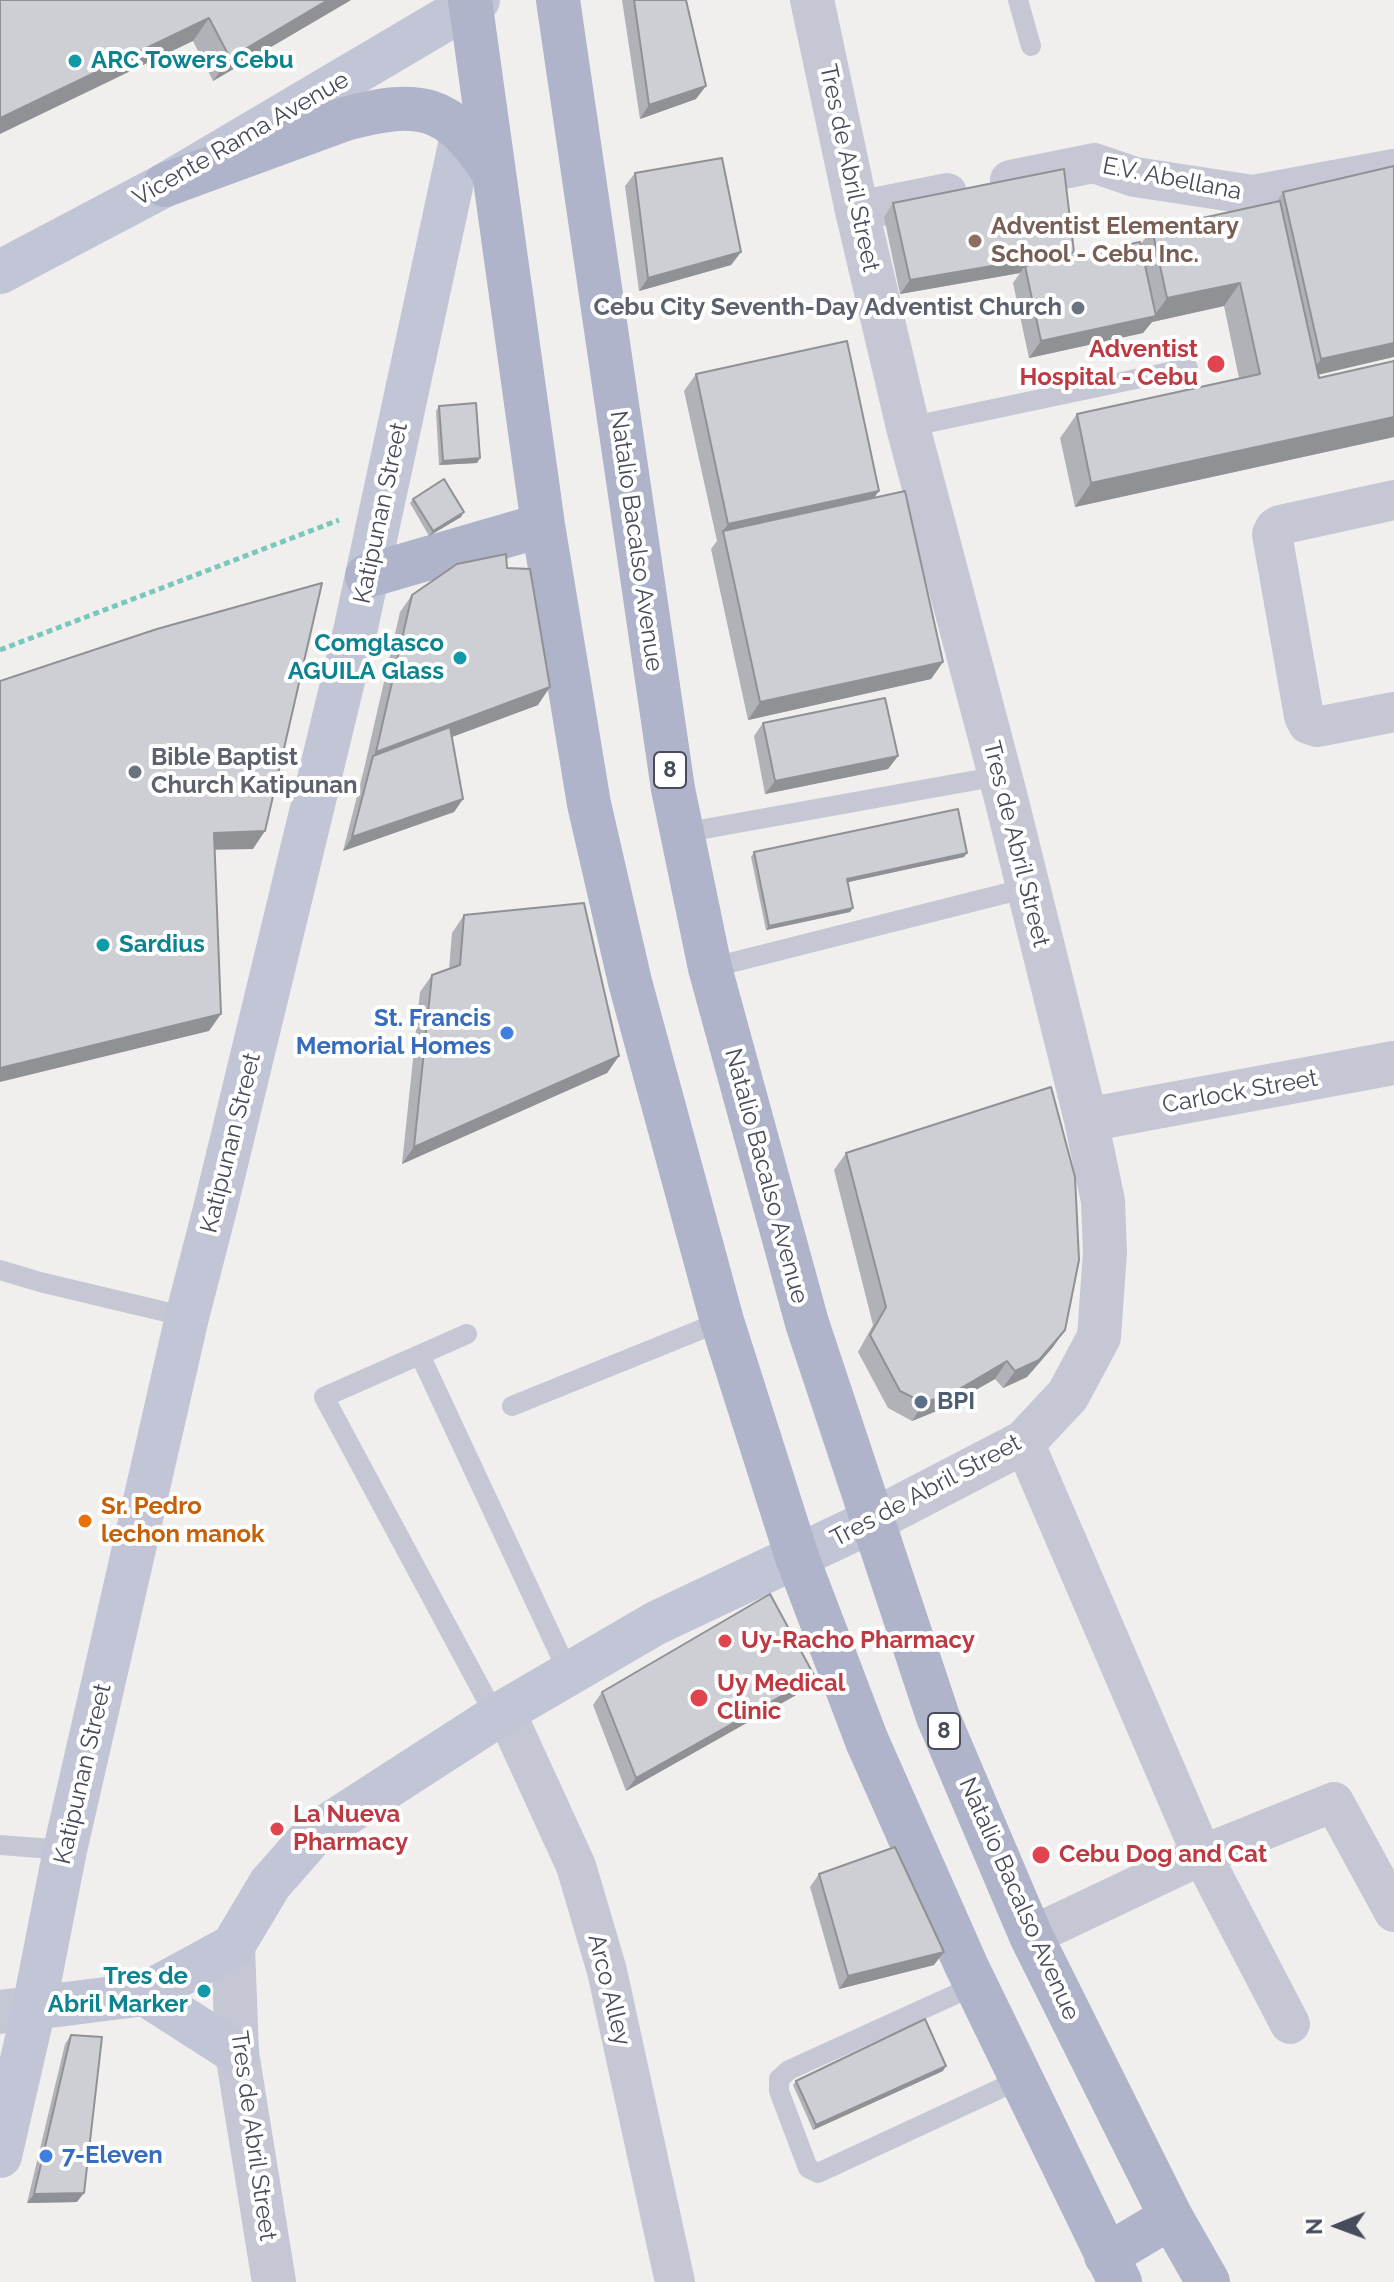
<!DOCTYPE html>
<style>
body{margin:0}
#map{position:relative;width:1394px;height:2282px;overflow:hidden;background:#f0efee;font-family:Raleway,sans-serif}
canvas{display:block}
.north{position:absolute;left:1298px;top:2186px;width:80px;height:80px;-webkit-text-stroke:6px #fff;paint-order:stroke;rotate:269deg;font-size:22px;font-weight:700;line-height:32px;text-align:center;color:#474b5a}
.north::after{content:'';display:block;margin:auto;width:28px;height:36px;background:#474b5a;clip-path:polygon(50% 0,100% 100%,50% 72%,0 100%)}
</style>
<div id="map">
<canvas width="1394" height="2282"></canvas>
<div class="north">N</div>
</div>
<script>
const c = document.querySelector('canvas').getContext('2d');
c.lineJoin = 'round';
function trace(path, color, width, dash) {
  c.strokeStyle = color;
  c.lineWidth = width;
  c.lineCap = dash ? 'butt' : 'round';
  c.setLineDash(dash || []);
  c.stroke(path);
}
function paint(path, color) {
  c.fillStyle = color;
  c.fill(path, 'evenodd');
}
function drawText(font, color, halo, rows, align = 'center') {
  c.font = font + ' Raleway,sans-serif';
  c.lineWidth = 8;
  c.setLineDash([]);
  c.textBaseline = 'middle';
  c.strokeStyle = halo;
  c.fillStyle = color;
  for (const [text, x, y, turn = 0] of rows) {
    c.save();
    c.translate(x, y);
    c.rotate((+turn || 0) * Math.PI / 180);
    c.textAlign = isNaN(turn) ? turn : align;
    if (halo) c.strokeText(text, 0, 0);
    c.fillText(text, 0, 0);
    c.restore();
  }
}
const path = new Path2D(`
 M0,650L339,520`);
const service = new Path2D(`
 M1018,0L1031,46
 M908,427L1188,368
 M682,833L999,776
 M710,968L1027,888
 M0,1270L40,1282L187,1317
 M467,1334L324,1397L496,1717
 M420,1355L569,1674
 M512,1406L722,1321
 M0,1845L65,1850
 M976,1985L789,2070L779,2079V2091L808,2168L818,2173L1021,2079`);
const minor = new Path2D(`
 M1010,180L1094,163L1135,177L1253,195L1394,169
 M857,211L947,193
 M1394,500L1280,525L1275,528L1272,534L1304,716L1308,724L1317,727L1394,712
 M1024,1442L1202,1855L1290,2024
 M505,1711L576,1866L607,1971L675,2282
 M1031,1936L1202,1855L1334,1802L1394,1912`);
const tertiary = new Path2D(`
 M812,0L857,211L908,427L1006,798L1086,1120L1103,1201L1105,1252L1099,1337L1068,1395L1024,1442L874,1520
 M1086,1120L1394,1063
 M233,1946L237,2053L274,2282
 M0,2012L34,2008`);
const secondary = new Path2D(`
 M0,272L165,185L478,0
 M145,1994L237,2053
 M34,2008L145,1994L233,1946L270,1884L313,1835L505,1711L656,1623L874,1520
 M0,2156L34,2008L65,1850L187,1317L216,1205L356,627L463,131`);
const primary = new Path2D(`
 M470,0L543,525L589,804L630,982L722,1321L797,1557L867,1741L966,1965L1120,2282
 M558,0L673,789L710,968L807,1323L938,1717L1031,1936L1171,2217L1208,2282
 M165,185L345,119C420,99 448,104 492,170
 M367,576L543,525
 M1106,2256L1171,2217`);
const wall = new Path2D(`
 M0,0H351L213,81L193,41Z
 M622,0H686L696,99L640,119Z
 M1394,166L1318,374L1319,378L1394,361V437L1075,507L1060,438L1077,414L1239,378L1224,306L1152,322L1143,333L1029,358L1013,283L1020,273L900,294L884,217L893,203L1074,252L1071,256L1140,245L1152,229L1276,202L1283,192Z
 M635,173L741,252L731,265L639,291L625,186Z
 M696,374L875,498L943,662L931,679L748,720L711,549L717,541L684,391Z
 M439,406L480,458L477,463L439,465L436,411Z
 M413,499L461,517L429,536L410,503Z
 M507,568L538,705L452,737L463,799L454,812L343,851L364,769L400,612L412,595Z
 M763,723L898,756L888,769L765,794L754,736Z
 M754,852L967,853L964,857L848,882L853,908L850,912L766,930L751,857Z
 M464,915L619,1056L607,1073L402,1164L420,992L432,975L449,969L452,933Z
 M846,1153L1053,1347L1027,1377L1003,1388L995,1379L944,1408L912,1421L888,1408L858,1352L873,1325L834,1170Z
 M815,1677L805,1690L626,1791L593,1705L602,1692Z
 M819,1874L934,1965L839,1989L810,1887Z
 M71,2035L77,2202L27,2203L65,2044Z
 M943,2071L813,2130L793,2085L796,2081Z`);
const shadedWall = new Path2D(`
 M328,0H351L213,81L230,58Z
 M209,18L193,41L0,134V118Z
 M706,86L696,99L640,119L649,105Z
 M741,252L731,265L639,291L648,278Z
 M1074,252L1065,265L1025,266L1020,273L900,294L910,280Z
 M1240,283L1224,306L1152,322L1143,333L1029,358L1041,341L1154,316L1167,298Z
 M1394,343V357L1309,377L1321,359Z
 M1394,417V437L1075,507L1091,483Z
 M480,458L477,463L439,465L443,461Z
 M879,491L867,508L723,531L716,541L728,524Z
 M464,512L461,517L429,536L433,531Z
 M943,662L931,679L748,720L760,702Z
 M550,687L538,705L371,767L373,756L376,752Z
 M898,756L888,769L765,794L775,781Z
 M463,799L454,812L343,851L352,837Z
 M265,831L253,849L202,850L214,833Z
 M967,853L964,857L844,883L847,879Z
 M853,908L850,912L766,930L769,926Z
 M221,1014L209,1031L0,1082V1068Z
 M619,1056L607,1073L402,1164L414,1147Z
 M1065,1330L1053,1347L1027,1377L1003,1388L1015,1371Z
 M1007,1361L995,1379L944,1408L912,1421L924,1403Z
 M815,1677L805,1690L626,1791L636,1778Z
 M944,1952L934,1965L839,1989L848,1976Z
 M946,2066L943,2071L813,2130L816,2125Z
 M84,2193L77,2202L27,2203L34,2194Z`);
const building = new Path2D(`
 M0,0H328L230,58L209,18L0,118Z
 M634,0H686L706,86L649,105Z
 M722,158L741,252L648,278L635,173Z
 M1394,166V343L1321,359L1283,192Z
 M1064,169L1074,252L910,280L893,203Z
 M1280,201L1319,378L1394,361V417L1091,483L1077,414L1260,374L1240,283L1167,298L1152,229Z
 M1140,242L1156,316L1041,341L1025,266Z
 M847,341L879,491L728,524L696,374Z
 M476,403L480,458L443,461L439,406Z
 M444,479L464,512L433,531L413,499Z
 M905,491L943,662L760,702L723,531Z
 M506,554L507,568L530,569L550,687L376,752L412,595L457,564Z
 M322,583L265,831L214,833L221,1014L0,1068V681L157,629Z
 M885,698L898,756L775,781L763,723Z
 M450,727L463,799L352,837L373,756Z
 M958,809L967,853L847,879L853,908L769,926L754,852Z
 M584,903L619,1056L414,1147L432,975L460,965L464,915Z
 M1051,1087L1075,1177L1079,1260L1065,1330L1039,1360L1015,1371L1007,1361L956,1391L924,1403L900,1391L870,1335L886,1307L846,1153Z
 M770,1594L815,1677L636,1778L602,1692Z
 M895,1847L944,1952L848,1976L819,1874Z
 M925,2019L946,2066L816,2125L796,2081Z
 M71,2035L102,2037L84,2193L34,2194Z`);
const markers = [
 [75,61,8,"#0f9aa8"],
 [975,241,8,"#8d6e63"],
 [1078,308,8,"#6b7280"],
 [1216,364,10,"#e0444e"],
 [460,658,8,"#0f9aa8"],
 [135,772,8,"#6b7280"],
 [103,945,8,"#0f9aa8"],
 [507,1033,8,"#3f7fe0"],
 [921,1402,8,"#5c6f8a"],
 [85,1521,8,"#e8710a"],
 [725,1641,8,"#e0444e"],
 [699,1698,10,"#e0444e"],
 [277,1829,8,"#e0444e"],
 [1041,1855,10,"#e0444e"],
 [204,1991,8,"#0f9aa8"],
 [46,2156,8,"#3f7fe0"]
];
const shields = [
 [670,770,32],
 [944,1731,32]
];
const shieldNames = [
 ["8",670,770],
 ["8",944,1731]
];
const cultureNames = [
 ["ARC Towers Cebu",91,61],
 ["Comglasco",444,644,"right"],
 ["AGUILA Glass",444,672,"right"],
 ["Sardius",119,945],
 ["Tres de",188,1977,"right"],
 ["Abril Marker",188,2005,"right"]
];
const streetNames = [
 ["Vicente Rama Avenue",241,139,-30],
 ["Tres de Abril Street",849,168,78],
 ["E.V. Abellana",1172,179,11],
 ["Katipunan Street",381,513,-78],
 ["Natalio Bacalso Avenue",636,541,82],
 ["Tres de Abril Street",1016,844,76],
 ["Carlock Street",1240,1092,-10],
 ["Katipunan Street",231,1143,-76],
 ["Natalio Bacalso Avenue",766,1176,75],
 ["Tres de Abril Street",926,1491,-28],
 ["Katipunan Street",83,1774,-77],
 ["Natalio Bacalso Avenue",1019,1899,66],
 ["Arco Alley",609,1990,76],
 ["Tres de Abril Street",253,2136,82]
];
const educationNames = [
 ["Adventist Elementary",991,227],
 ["School - Cebu Inc.",991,255]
];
const worshipNames = [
 ["Cebu City Seventh-Day Adventist Church",1062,308],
 ["Bible Baptist",151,758,"left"],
 ["Church Katipunan",151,786,"left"]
];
const healthNames = [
 ["Adventist",1198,350,"right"],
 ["Hospital - Cebu",1198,378,"right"],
 ["Uy-Racho Pharmacy",741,1641],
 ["Uy Medical",717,1684],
 ["Clinic",717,1712],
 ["La Nueva",293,1815],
 ["Pharmacy",293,1843],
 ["Cebu Dog and Cat",1059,1855]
];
const shopNames = [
 ["St. Francis",491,1019],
 ["Memorial Homes",491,1047],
 ["7-Eleven",62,2156,"left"]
];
const serviceNames = [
 ["BPI",937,1402]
];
const foodNames = [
 ["Sr. Pedro",101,1507],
 ["lechon manok",101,1535]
];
trace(path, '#79c8bb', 5, [6, 4]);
trace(service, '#c5c8d4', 20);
trace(minor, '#c5c8d4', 40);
trace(tertiary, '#c5c8d4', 44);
trace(secondary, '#c2c5d6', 44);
trace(primary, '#afb4cb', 44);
paint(wall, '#b1b2b7');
paint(shadedWall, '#909195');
paint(building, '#cecfd5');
trace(building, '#909195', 2);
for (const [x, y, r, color] of markers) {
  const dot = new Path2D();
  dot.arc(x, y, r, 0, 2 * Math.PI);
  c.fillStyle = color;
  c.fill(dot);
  trace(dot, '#fff', 3);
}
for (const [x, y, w] of shields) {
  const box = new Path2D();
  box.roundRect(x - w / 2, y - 18, w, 36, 6);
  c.fillStyle = '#fff';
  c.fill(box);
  trace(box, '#474b5a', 2);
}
drawText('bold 22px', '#474b5a', null, shieldNames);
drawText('bold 24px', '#0d838f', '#fff', cultureNames, 'left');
drawText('24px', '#474b5a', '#fff', streetNames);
drawText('bold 24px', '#785e54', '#fff', educationNames, 'left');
drawText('bold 24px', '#5b616d', '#fff', worshipNames, 'right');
drawText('bold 24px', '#be3a42', '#fff', healthNames, 'left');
drawText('bold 24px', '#366cbe', '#fff', shopNames, 'right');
drawText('bold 24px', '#4e5e75', '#fff', serviceNames, 'left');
drawText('bold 24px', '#c56008', '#fff', foodNames, 'left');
</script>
